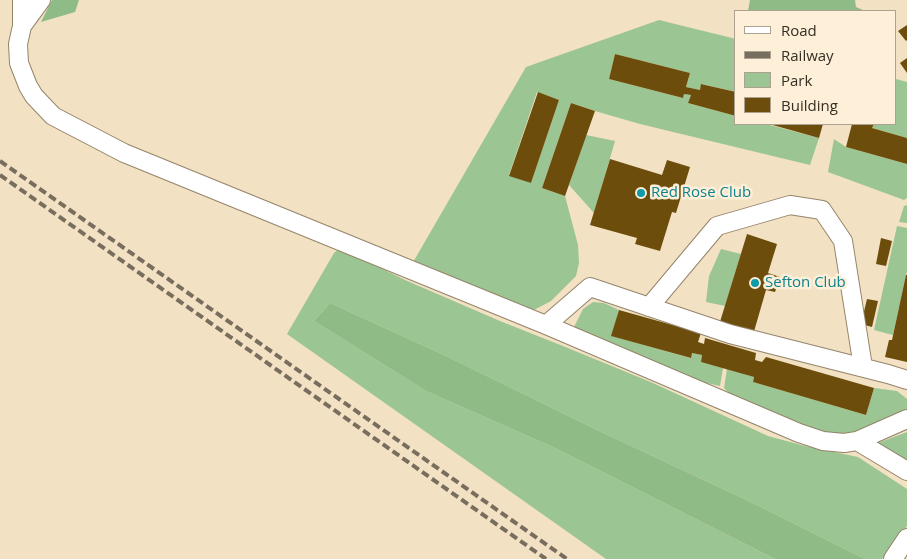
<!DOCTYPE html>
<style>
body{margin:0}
#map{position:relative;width:907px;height:559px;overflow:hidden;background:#f3e1c4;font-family:"Open Sans",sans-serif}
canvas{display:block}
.legend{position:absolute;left:734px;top:10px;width:162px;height:115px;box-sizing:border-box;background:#fdefd8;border:1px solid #ada290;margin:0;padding:6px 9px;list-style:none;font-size:15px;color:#342e23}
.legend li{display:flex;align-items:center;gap:10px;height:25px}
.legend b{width:25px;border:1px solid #ada290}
</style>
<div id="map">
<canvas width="907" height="559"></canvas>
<ul class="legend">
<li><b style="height:6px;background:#fff"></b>Road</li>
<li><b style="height:6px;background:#786e5d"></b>Railway</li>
<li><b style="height:14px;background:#9bc592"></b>Park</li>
<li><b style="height:14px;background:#6d4d0b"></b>Building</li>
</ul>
</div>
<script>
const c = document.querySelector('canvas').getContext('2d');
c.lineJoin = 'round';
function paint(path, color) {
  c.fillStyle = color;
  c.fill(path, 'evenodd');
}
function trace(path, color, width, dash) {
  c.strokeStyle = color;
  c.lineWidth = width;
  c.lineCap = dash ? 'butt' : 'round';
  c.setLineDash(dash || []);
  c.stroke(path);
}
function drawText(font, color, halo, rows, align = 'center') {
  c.font = font + ' "Open Sans",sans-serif';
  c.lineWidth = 5;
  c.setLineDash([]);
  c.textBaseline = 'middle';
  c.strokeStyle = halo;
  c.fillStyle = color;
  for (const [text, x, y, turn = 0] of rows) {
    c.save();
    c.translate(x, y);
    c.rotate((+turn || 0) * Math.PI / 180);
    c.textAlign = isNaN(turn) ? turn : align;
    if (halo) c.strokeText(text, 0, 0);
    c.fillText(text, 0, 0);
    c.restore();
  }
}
const green = new Path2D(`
 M659,20L736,39V92L702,84L700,90L686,87L690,73L615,54L609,79L683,98L684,94L691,95L688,103L736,116V124H766L819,138L810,165L640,124L595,111L571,103L542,188L565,196L578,245L579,263L576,276L551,301L530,312L412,264L526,67ZM537,92L559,100L531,183L509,175Z
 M896,79L907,82V138L872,128L874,124H896Z
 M586,135L615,141L594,213L569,185Z
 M834,139L846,147L907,164V198L904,200L828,172Z
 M907,205V223L899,222L904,206Z
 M897,226L907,228V271L893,335L874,330Z
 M340,248L405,280L500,321L563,346L653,383L768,436L805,446L858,457L907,489V526L882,559H865L755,504L597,430L444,355L330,303L314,321L426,391L555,448L775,559H606L287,334L334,253Z
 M721,249L741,254L725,306L706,302L709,276Z
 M593,302L604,303L619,310L612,336L690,358L692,353L702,355L701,362L723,368L720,386L693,380L572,331L583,309Z
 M727,369L754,377L753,382L866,415L874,388L897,391L907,399V412L859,432L842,436L819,432L731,395L724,388Z
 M907,432V464L875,444Z`);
const forest = new Path2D(`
 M52,0H79L75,12L41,22Z
 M750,0H855L856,7L865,11H748Z
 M330,303L444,355L597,430L755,504L865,559H775L555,448L426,391L314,321Z`);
const building = new Path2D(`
 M907,25V40L906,41L898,31Z
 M615,54L690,73L686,87L700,90L701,84L736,92V116L688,103L691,95L684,94L683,98L609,79Z
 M907,58V73L900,63Z
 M538,92L559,100L531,183L509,176Z
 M571,103L595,111L565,196L542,188Z
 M769,124H823L819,138Z
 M852,124L859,125V124H874L872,128L907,138V164L846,147Z
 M610,159L662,175L667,160L690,167L676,213L672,212L660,251L635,244L637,238L590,225Z
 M747,234L777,244L768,273L780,277L775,292L766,290L753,335L719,325Z
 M881,238L892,241L886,266L876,264Z
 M906,275H907V362L885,357L889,340H892Z
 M867,299L878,301L872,327L861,324Z
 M619,310L701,333L698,342L704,344L705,338L756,353L755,360L762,362L766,357L874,388L866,415L753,382L754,377L701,362L702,355L692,353L691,358L611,336Z`);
const minor = new Path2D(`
 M22,0V26L18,44L19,63L28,86L34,96L53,116L124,153L546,325L799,433L823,441L844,443L857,441L907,419
 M22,26L41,0
 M649,307L717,226L790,205L822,210L843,241L863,367
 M546,325L590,287L730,334L888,374L907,380
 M857,441L907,471
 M893,559L907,538`);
const rail = new Path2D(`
 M0,161L567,559
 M0,175L546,559`);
const markers = [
 [641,193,5,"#0f9aa8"],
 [755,283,5,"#0f9aa8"]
];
const cultureNames = [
 ["Red Rose Club",651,193],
 ["Sefton Club",765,283]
];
paint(green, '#9bc592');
paint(forest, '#8fbb86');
paint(building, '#6d4d0b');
trace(minor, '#94846a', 20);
trace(minor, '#fff', 18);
trace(rail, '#786e5d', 4, [8, 4]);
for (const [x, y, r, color] of markers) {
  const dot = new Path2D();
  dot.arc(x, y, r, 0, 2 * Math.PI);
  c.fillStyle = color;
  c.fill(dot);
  trace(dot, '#fdefd8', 2);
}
drawText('15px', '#0d838f', '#fdefd8', cultureNames, 'left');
</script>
